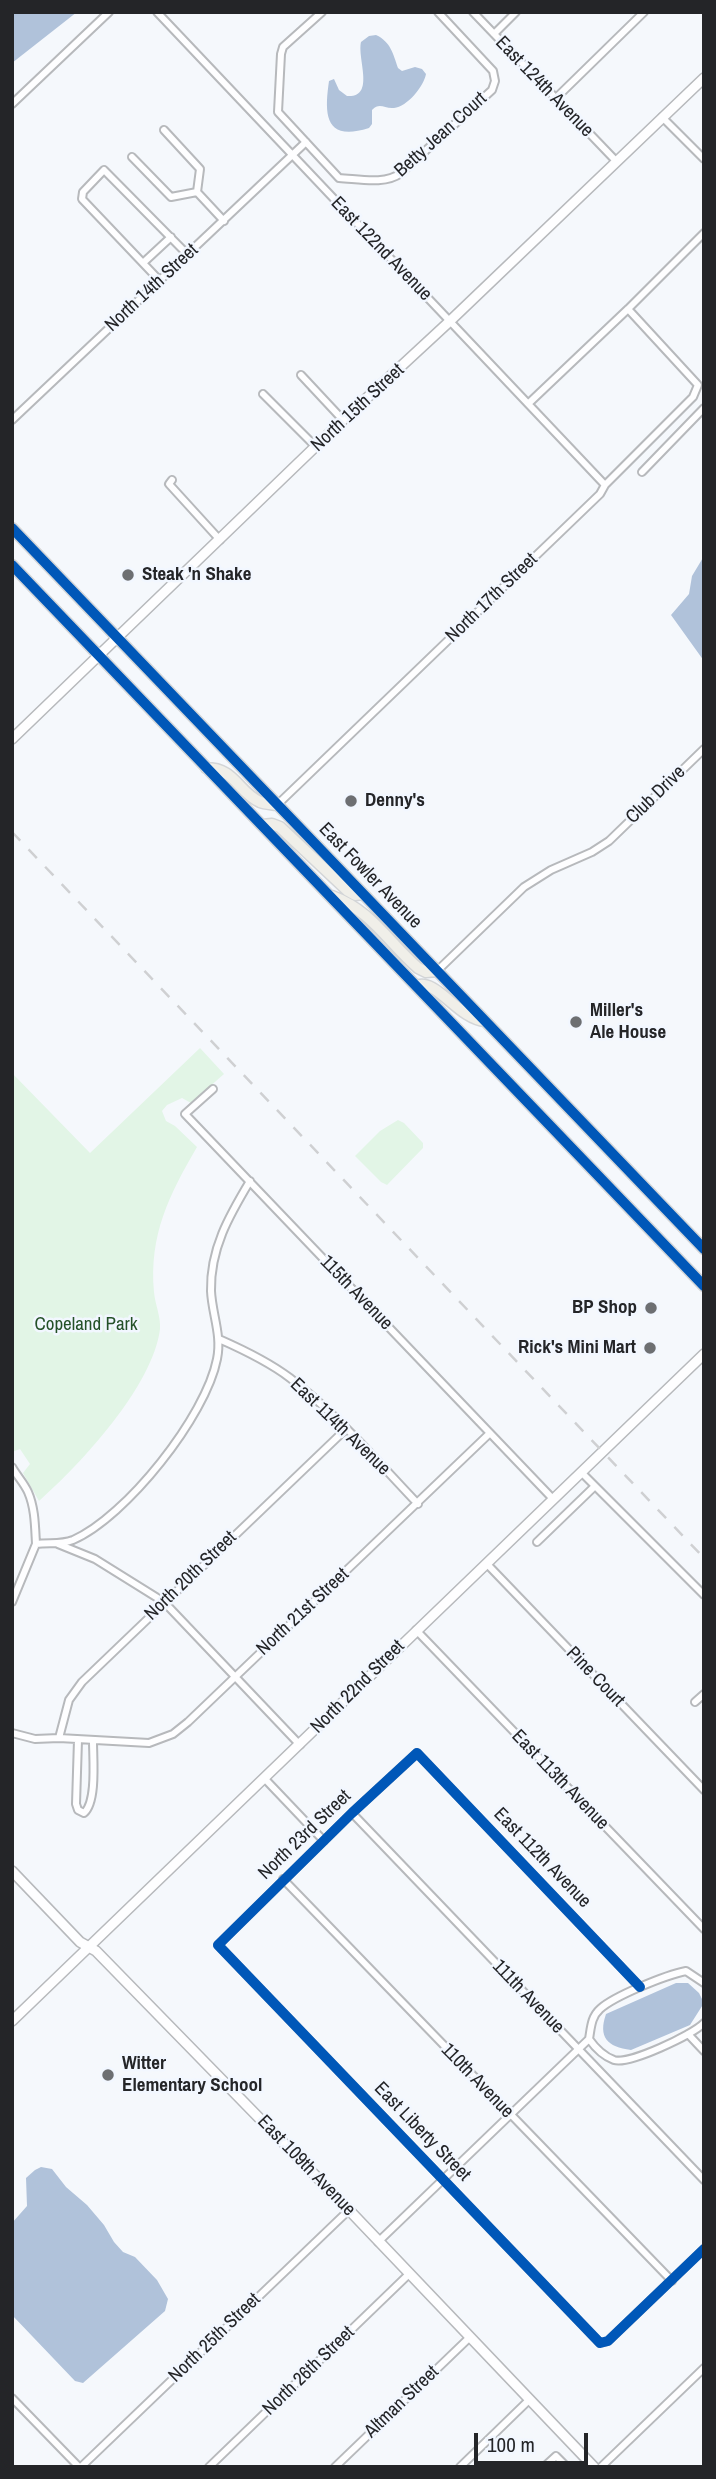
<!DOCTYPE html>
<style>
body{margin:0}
#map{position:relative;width:716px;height:2479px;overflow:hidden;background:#f5f8fc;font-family:"Archivo Narrow",sans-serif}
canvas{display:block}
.frame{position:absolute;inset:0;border:14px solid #242528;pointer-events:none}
.scale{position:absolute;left:474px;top:2433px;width:114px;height:32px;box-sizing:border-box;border:4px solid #242528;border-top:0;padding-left:9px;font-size:21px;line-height:24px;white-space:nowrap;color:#242528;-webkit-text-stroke:5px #f2f7ff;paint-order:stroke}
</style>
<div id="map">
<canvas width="716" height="2479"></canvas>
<div class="frame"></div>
<div class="scale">100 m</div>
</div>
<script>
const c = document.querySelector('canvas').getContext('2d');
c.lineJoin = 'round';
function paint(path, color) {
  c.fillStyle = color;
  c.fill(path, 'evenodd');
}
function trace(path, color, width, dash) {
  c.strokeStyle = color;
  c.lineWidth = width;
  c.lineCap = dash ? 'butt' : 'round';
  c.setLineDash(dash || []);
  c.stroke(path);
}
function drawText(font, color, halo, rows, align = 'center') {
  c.font = font + ' "Archivo Narrow",sans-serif';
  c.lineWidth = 5;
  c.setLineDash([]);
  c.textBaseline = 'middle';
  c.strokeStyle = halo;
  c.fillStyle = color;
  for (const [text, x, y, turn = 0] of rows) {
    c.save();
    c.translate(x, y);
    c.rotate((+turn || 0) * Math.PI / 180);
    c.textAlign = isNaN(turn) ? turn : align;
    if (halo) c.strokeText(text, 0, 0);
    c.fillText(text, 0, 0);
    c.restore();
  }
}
const green = new Path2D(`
 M200,1048L224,1074L191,1103L182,1098L167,1105L162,1111L166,1121L175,1126L197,1147C169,1195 149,1235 154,1292C155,1304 161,1317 160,1329C153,1386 81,1464 39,1501L23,1473L30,1464L20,1449L12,1452V1073L90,1153Z
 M398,1120L404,1123L423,1143V1148L387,1185L381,1182L355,1156L380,1131Z`);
const water = new Path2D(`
 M12,12H77L12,63Z
 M376,35C391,42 393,54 398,68L402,71L415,67L422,69L426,74C424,86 407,107 394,108C384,109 380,102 372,110V124L369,128C325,142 324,115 329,81L334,79L339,90L347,96C376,98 357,59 361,42L369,36Z
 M704,556V661L671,615L689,594L692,576Z
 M676,1983H688L699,1993L704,2003L690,2025L631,2050C607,2047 598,2037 606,2014Z
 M41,2167L52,2169L66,2187L87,2205L104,2225L114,2242L123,2252L135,2257L157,2280L168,2299L165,2311L83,2383L75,2381L12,2315V2223L27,2206L26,2178L35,2170Z`);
const street = new Path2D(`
 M157,12L605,485
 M322,12L283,47L281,54L278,112L339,178C359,179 385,185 401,173L492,90L495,81L493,71L438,12
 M473,12L616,161
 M494,34L516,12
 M555,99L644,12
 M12,104L109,12
 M662,117L704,159
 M164,130L200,169L197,192L224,221
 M132,157L171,197L197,192
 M143,263L171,237
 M160,281L82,199L83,192L104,170L188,255
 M301,375L343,420
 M263,394L316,447
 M529,403L628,309L704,233
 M12,420L306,142
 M642,472L704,408
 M172,480L169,484L220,540
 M277,805L600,494L605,485L693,397L698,385L628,309
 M437,971L524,887L551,870L592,852L609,841L704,749
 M213,1089L185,1114L553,1499
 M219,1339C244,1350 269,1362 290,1378C337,1414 377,1461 418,1504
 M12,1467C17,1476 24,1483 28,1492C35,1508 35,1526 36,1544
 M581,1472L704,1595
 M537,1542L595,1486
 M58,1544L95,1559L164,1602L300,1745
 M487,1564L704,1790
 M12,1602L36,1544C49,1542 60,1545 73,1540C126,1517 206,1416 217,1359C222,1335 212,1314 211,1291C210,1249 229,1216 250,1181
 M416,1630L704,1929
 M695,1702L704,1694
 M12,1733L35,1739L59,1738L149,1743L173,1734L188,1722L490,1433
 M59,1738L69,1700L82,1682L346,1429
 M78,1740L76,1804L78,1810L84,1813C97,1802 93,1759 93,1741
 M265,1779L324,1841
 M352,1813L704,2180
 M283,1879L672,2281
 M640,1987L417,1753L352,1813L218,1945L600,2343L608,2341L704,2249
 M688,2034L704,2051
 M589,2039C596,2049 603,2056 614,2060C629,2065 692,2035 704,2023
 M378,2242L589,2039C591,2028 591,2017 600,2009C614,1996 666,1975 686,1971L704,1983
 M12,2398L79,2467
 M81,2467L349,2210
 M209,2467L409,2274
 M335,2467L469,2338
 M460,2467L529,2400
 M544,2467L556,2456L567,2467
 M601,2467L704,2368`);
const secondary = new Path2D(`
 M12,739L343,420L450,321L704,78
 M12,1871L80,1942L96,1951L349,2210L594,2467
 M12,2021L704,1354`);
const primary = new Path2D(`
 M12,528L704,1249
 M12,565L704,1286
 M206,768C235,768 238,792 260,802C265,804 272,804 277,805
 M262,825L272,824L280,827L348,891L355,895L363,894
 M332,896C371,910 388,942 418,968L426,972L437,971
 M416,986C436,977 458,1019 485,1021`);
const rail = new Path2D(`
 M12,832L704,1558`);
const cycleway = new Path2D(`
 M12,528L704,1249
 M12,565L704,1286
 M640,1987L417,1753L352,1813L218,1945L600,2343L608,2341L704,2249`);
const markers = [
 [128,575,7,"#6d6f72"],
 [351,801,7,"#6d6f72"],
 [576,1022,7,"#6d6f72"],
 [651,1308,7,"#6d6f72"],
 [650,1348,7,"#6d6f72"],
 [108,2075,7,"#6d6f72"]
];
const streetNames = [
 ["East 124th Avenue",544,87,46],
 ["Betty Jean Court",441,135,-42],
 ["East 122nd Avenue",381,249,46],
 ["North 14th Street",152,288,-43],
 ["North 15th Street",358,408,-43],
 ["North 17th Street",492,598,-44],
 ["Club Drive",656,795,-44],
 ["East Fowler Avenue",370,876,46],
 ["115th Avenue",356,1293,46],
 ["East 114th Avenue",340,1427,44],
 ["North 20th Street",191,1576,-44],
 ["North 21st Street",303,1612,-43],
 ["Pine Court",595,1677,46],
 ["North 22nd Street",358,1687,-45],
 ["East 113th Avenue",560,1780,46],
 ["North 23rd Street",305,1835,-44],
 ["East 112th Avenue",542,1858,46],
 ["111th Avenue",528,1997,46],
 ["110th Avenue",477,2081,46],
 ["East Liberty Street",422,2132,46],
 ["East 109th Avenue",306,2166,46],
 ["North 25th Street",215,2338,-44],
 ["North 26th Street",309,2371,-44],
 ["Altman Street",402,2402,-44]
];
const poiNames = [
 ["Steak 'n Shake",142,575],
 ["Denny's",365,801],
 ["Miller's",590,1011],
 ["Ale House",590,1033],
 ["BP Shop",637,1308,"right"],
 ["Rick's Mini Mart",636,1348,"right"],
 ["Witter",122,2064],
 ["Elementary School",122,2086]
];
const parkNames = [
 ["Copeland Park",86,1325]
];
paint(green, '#e2f5e6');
paint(water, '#b0c2da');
trace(street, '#b7b9bc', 10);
trace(secondary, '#b7b9bc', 12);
trace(primary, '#d3d5d7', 13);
trace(street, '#fefeff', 6);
trace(secondary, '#fefeff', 9);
trace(primary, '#f0efe9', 10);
trace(rail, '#cfd0d2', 2.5, [12, 12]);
trace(cycleway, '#0057b8', 10);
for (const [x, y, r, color] of markers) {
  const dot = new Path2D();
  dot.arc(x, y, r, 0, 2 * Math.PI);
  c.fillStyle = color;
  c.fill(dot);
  trace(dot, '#f2f7ff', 2.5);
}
drawText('19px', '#242528', '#f2f7ff', streetNames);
drawText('bold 19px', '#242528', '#f2f7ff', poiNames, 'left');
drawText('19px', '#245128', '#f2f7ff', parkNames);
</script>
